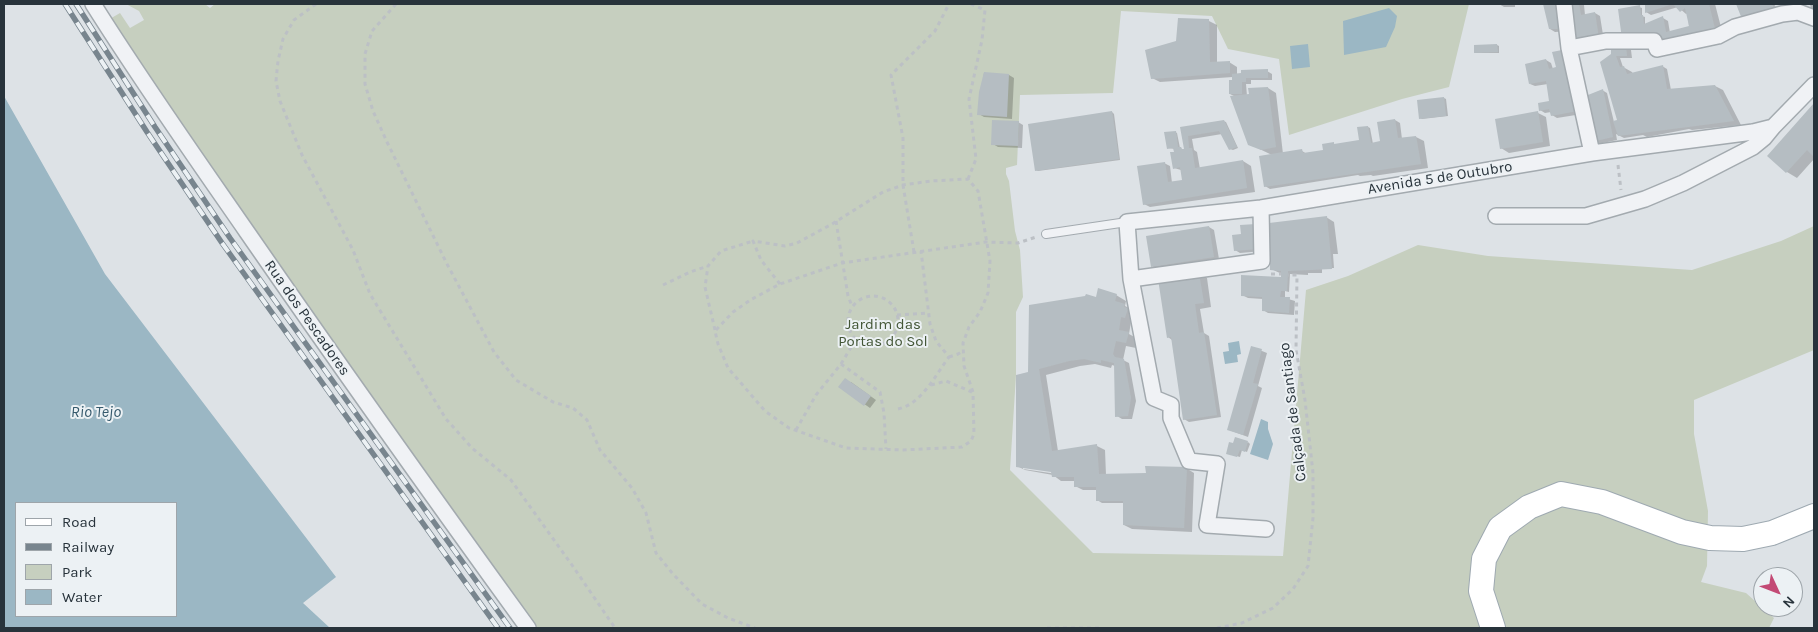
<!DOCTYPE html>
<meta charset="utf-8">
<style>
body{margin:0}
#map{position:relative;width:1818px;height:632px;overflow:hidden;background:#dde2e6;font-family:Karla,sans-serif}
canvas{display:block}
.frame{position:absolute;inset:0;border:5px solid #28333b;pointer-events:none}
.legend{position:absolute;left:15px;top:502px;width:162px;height:115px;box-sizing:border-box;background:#ecf1f4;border:1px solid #9ea5aa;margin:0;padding:6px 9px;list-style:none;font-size:15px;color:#28333b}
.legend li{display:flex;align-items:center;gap:10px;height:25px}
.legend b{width:25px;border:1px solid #9ea5aa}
.north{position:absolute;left:1753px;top:567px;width:50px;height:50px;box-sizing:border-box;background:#ecf1f4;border:1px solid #9ea5aa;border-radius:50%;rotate:133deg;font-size:14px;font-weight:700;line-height:20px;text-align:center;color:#28333b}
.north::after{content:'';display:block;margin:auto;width:18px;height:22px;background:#c34a75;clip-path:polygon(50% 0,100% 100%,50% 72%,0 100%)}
</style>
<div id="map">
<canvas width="1818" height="632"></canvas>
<div class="frame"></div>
<ul class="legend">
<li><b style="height:6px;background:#fff"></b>Road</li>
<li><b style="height:6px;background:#78858e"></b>Railway</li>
<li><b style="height:14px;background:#c6cfbf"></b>Park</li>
<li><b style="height:14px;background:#9bb7c4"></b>Water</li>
</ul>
<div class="north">N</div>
</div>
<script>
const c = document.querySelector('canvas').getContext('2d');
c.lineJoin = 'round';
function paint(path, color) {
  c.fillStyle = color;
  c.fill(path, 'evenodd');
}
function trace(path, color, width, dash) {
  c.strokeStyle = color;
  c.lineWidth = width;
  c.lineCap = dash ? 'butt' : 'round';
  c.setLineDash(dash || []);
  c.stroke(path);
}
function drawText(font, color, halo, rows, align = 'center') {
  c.font = font + ' Karla,sans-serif';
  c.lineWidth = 4;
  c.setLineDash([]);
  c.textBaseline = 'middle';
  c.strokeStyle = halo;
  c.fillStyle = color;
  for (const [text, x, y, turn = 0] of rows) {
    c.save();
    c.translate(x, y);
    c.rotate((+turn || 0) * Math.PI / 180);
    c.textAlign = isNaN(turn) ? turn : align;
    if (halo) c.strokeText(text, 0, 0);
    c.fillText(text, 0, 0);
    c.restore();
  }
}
const green = new Path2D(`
 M126,4H205L210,8L215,4H1469L1449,87L1402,99L1289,135L1279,59L1228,49L1212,16L1121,11L1113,93L1020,95L1017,165L1006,168V174L1009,181L1015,231L1020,250L1023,297L1016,312V375L1010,470L1093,553L1283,556L1306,290L1348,276L1418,245L1488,256L1692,270L1781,241L1814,226V350L1694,400V434L1708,511L1707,566L1701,582L1746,593L1774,618L1769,628H532L108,20L120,13L130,28L144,20L139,11Z`);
const water = new Path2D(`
 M1389,8L1397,16L1395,27L1386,47L1344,55L1343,21Z
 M1308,44L1310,67L1292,69L1290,46Z
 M4,96L105,274L336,577L303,603L330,628H4ZM176,503V616H16V503Z
 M1239,341L1241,354L1237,355L1238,362L1225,364L1223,352L1229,351L1228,343Z
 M1261,419L1268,422V429L1273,444L1268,460L1250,454Z`);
const shadow = new Path2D(`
 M1499,4H1515V7H1504Z
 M1544,4H1581L1584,5L1585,15L1595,13L1600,16L1604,41L1571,31L1555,32L1550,29Z
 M1647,4H1715L1722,31L1647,40L1644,39L1639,7L1642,8V16L1645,17V25L1663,18L1668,21L1670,33L1689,27L1688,13L1686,14L1678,7L1651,15L1646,12Z
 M1737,4H1774L1779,13L1743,18Z
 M1810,4H1814V11L1811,9Z
 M1180,20L1209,21L1217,25V63L1229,62L1237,67V75L1267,71L1272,74V80H1251V84H1246L1247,96L1250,95V89L1268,88L1276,93L1283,154L1302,151L1307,154L1325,151L1333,143L1336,145L1361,141L1359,128L1368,127L1370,128L1373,144L1384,142L1395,120L1400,123L1402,139L1416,137L1424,141L1428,168L1373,176L1371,175L1360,176L1358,175L1270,189L1265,186L1272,155L1249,144L1236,97L1230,94L1233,77L1160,82L1152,78L1178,42Z
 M1497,45L1499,46V53H1475V46Z
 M1626,47L1631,50L1632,58H1620L1623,67L1632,72L1633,74L1662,66L1667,69L1671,90L1715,86L1723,90L1741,125L1692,130L1689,129L1647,137L1643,135L1624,138L1616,134L1617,140L1598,144L1593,141L1602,90L1607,93L1614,122L1619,121L1601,62Z
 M1546,60L1551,63L1553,69L1582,114L1557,118L1552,115L1551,112L1545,113L1540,110L1550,102L1548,84L1535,86L1530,84Z
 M984,73L1009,75L1014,78L1012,119L984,117L979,114Z
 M1444,98L1446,99L1448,116L1422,119L1420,118Z
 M1814,105V159L1797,178L1787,172L1769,156Z
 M1112,112L1114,114L1120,160L1038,171L1036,170Z
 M1538,113L1546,117L1550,146L1509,153L1501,148Z
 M1223,121L1226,122L1238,148L1233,150L1230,149L1222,134L1192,139L1194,150L1197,152L1200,169L1243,161L1251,166L1255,192L1150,207L1144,204L1164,163L1170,166L1172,183L1183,181L1181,170L1174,168L1175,149L1168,148L1175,132L1177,133L1180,148L1186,151L1182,128Z
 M1018,122L1023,125L1022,148L998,147L993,144Z
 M1326,217L1334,222L1338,254H1333L1334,268H1322V273H1308V275L1290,274L1289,292L1285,291V298L1295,301L1294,315L1268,313L1263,310V299L1248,298L1242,295L1282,280V274L1271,269Z
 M1209,227L1214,230L1219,259L1157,269L1152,266Z
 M1234,236L1263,251L1240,253L1235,250Z
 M1199,274L1207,278L1211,307L1200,309L1204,333L1209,336L1221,417L1189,422L1184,419L1172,340L1168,337Z
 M1116,295L1126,301L1125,306L1135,311V323L1131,322L1129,334L1138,339L1136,348L1126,346L1123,360L1129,363L1136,401L1132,419H1122L1117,416L1115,366L1112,365L1111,368L1095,364L1080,366L1046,375L1058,451L1097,446L1105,450L1106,475L1147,474L1186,468L1194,473L1192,532L1132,529L1124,525V503H1102L1097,500V490H1083L1075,486V481H1061L1053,475L1025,470L1017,466L1032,372L1097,298ZM1023,466L1058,472L1057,474L1023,469Z
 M1252,347L1267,353L1258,386L1262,388L1248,437L1229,430Z
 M851,382L876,400L870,408L840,387Z
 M1248,442L1250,444L1247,452L1242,450L1240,457L1230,454Z`);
const building = new Path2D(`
 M1543,4H1562L1565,29H1549Z
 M1567,4H1579L1581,15L1595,12L1599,39L1571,43Z
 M1645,4H1709L1716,33L1662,46V36L1622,39L1618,9L1640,5L1641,15H1643L1644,24L1663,16L1666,32L1689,26L1685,8L1680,12L1673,4L1645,13Z
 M1736,4H1772L1775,11L1742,19Z
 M1178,18L1209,19L1210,62L1230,61V73L1151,79L1145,50L1176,41Z
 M1497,44L1498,52L1474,53V45Z
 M1611,45L1626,46L1627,56H1616L1620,67L1624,66L1627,74L1663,65L1667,89L1715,85L1734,121L1618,136L1613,121L1617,120L1600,62L1611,54Z
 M1567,49L1577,111L1551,116L1549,109L1539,111L1538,103L1549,101L1546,81L1529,84L1525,64L1546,59L1549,69L1556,67L1552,52Z
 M1268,69V78H1246V82H1242V94H1229V80H1232V74L1241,73V70Z
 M984,72L1009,74L1007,117L977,115L979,92Z
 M1268,87L1276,147L1261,150L1248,145L1230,96L1249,94L1248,88Z
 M1603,89L1613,137L1591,142L1583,97Z
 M1444,97L1446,116L1419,119L1417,100Z
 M1814,103V157L1807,150L1786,173L1767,156Z
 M1112,111L1119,159L1035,171L1028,124Z
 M1538,111L1543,142L1500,149L1495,119Z
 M1395,119L1398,138L1416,136L1421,164L1264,187L1259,156L1302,149L1303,153L1323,150L1322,144L1334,142V144L1359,140L1357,127L1368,126L1371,143L1380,141L1377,122Z
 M992,120L1019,121L1018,146L991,145Z
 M1224,120L1237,147L1229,150L1219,131L1188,136L1189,148H1192L1195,168L1243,160L1247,188L1143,205L1137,166L1165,162L1168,182L1182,180L1180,167L1173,169L1170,152H1174L1173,148L1167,149L1164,132L1176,131L1178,147H1181L1182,149H1184L1180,127Z
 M1327,216L1332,269L1288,271L1287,291H1281L1280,297H1290L1289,313L1262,311V297L1241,296V275L1281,277V271L1270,270L1269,223Z
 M1256,224L1258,249L1234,251L1232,235L1241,234L1240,225Z
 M1209,226L1214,257L1151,267L1146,236Z
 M1199,273L1204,303L1195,304L1199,333L1204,332L1217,415L1183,420L1171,337L1167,338L1158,279Z
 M1098,288L1117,294L1115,301L1125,304L1124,307L1128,308L1125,318L1121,317L1119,330L1129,332L1126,343L1116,341L1113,354L1115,357L1124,359L1131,398L1128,416L1115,417L1114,363L1101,360V363L1084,359L1069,361L1039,369L1052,451L1097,444L1099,474L1146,473L1145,466L1187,467L1184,528L1123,525V501H1096V487H1074V477H1052L1051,472L1016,467V375L1028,372L1029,305L1085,296L1086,294L1096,297Z
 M1251,346L1262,349L1253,383L1258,384L1243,435L1227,430Z
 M845,378L871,396L864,406L838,387Z
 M1235,437L1248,441L1245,452L1240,450L1237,457L1226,454L1229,442L1233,443Z`);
const path = new Path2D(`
 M316,4L294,20L283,39L278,61L276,81L280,101L302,155L353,250L370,294L446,419L472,448L511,480L572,565L615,628
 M396,4L372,31L365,54V84L373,111L387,142L447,264L494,352L516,380L553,402L573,408L587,420L600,450L632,488L646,513L656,553L673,574L702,604L728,618L755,628
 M1618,165L1621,190
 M968,179L976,159L969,99L982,40L985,10L971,4
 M836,221L848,296L852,306
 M914,252L903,185V138L891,75L935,31L949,4
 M1271,274H1281
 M780,284L761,260L753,241L785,246L797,243L832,224L883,192L903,185L931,181L968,179L978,191L990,261L988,293L980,312L969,327L963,343L964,366L973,392L974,434L971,441L962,447L903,450L846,448L789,428L765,411L728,368L718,344L715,331L733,312L752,299L780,284L842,263L986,242L1018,243L1036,237
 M663,285L690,272L708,266
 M848 321a25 25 0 1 1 50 0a25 25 0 1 1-50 0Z
 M897,315L928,313
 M715,330L705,287L708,266L721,251L753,241
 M949,357L958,354L963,351
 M841,364L856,339
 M931,385L946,381L972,392
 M898,409C922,404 936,374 949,357L936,341L930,324L921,251
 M796,430L816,395L841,364L880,392L884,413L886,449
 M1047,628H1103
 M1217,628L1242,623L1273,608L1293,589L1308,566L1313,518V473L1305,400L1296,350L1297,275H1288`);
const lane = new Path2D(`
 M1046,234L1127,222`);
const street = new Path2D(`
 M93,4C142,82 195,157 247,232C339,365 433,497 528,628
 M1564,4L1569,48L1592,153
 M1569,48L1606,41H1654L1657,49L1718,36L1735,27L1782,14L1798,12L1814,18
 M1496,216H1586L1645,199L1683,183L1753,147L1764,138L1773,127
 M1131,279L1262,261L1261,208
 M1266,529L1207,525L1217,464L1189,461L1171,418V405L1154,398L1131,279L1127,222L1261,208L1592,153L1753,132L1773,127L1814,85`);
const primary = new Path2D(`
 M1493,628L1481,591L1484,559L1500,528L1529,507L1561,494L1602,502L1682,532L1710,538L1743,539L1772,533L1814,516`);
const rail = new Path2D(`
 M65,4L147,132L222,243L498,628
 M76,4L155,127L230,238L510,628`);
const streetNames = [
 ["Avenida 5 de Outubro",1440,178,-9],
 ["Rua dos Pescadores",307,318,55],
 ["Calçada de Santiago",1293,412,-97]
];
const parkNames = [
 ["Jardim das",883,325],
 ["Portas do Sol",883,342]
];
const waterNames = [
 ["Rio Tejo",96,412]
];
paint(green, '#c6cfbf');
paint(water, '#9bb7c4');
paint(shadow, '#0003');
paint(building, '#b5bdc2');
trace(lane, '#a3aaaf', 10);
trace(street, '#a3aaaf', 18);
trace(primary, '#9ea9b1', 26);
trace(path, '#bcc0c5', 3, [4, 4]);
trace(lane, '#f0f2f5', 8);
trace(street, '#f0f2f5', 15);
trace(primary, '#fff', 24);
trace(rail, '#78858e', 5.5);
trace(rail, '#ecf1f4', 4, [11]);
drawText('15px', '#28333b', '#ecf1f4', streetNames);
drawText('15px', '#435636', '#ecf1f4', parkNames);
drawText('italic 16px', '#35596c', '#ecf1f4', waterNames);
</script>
